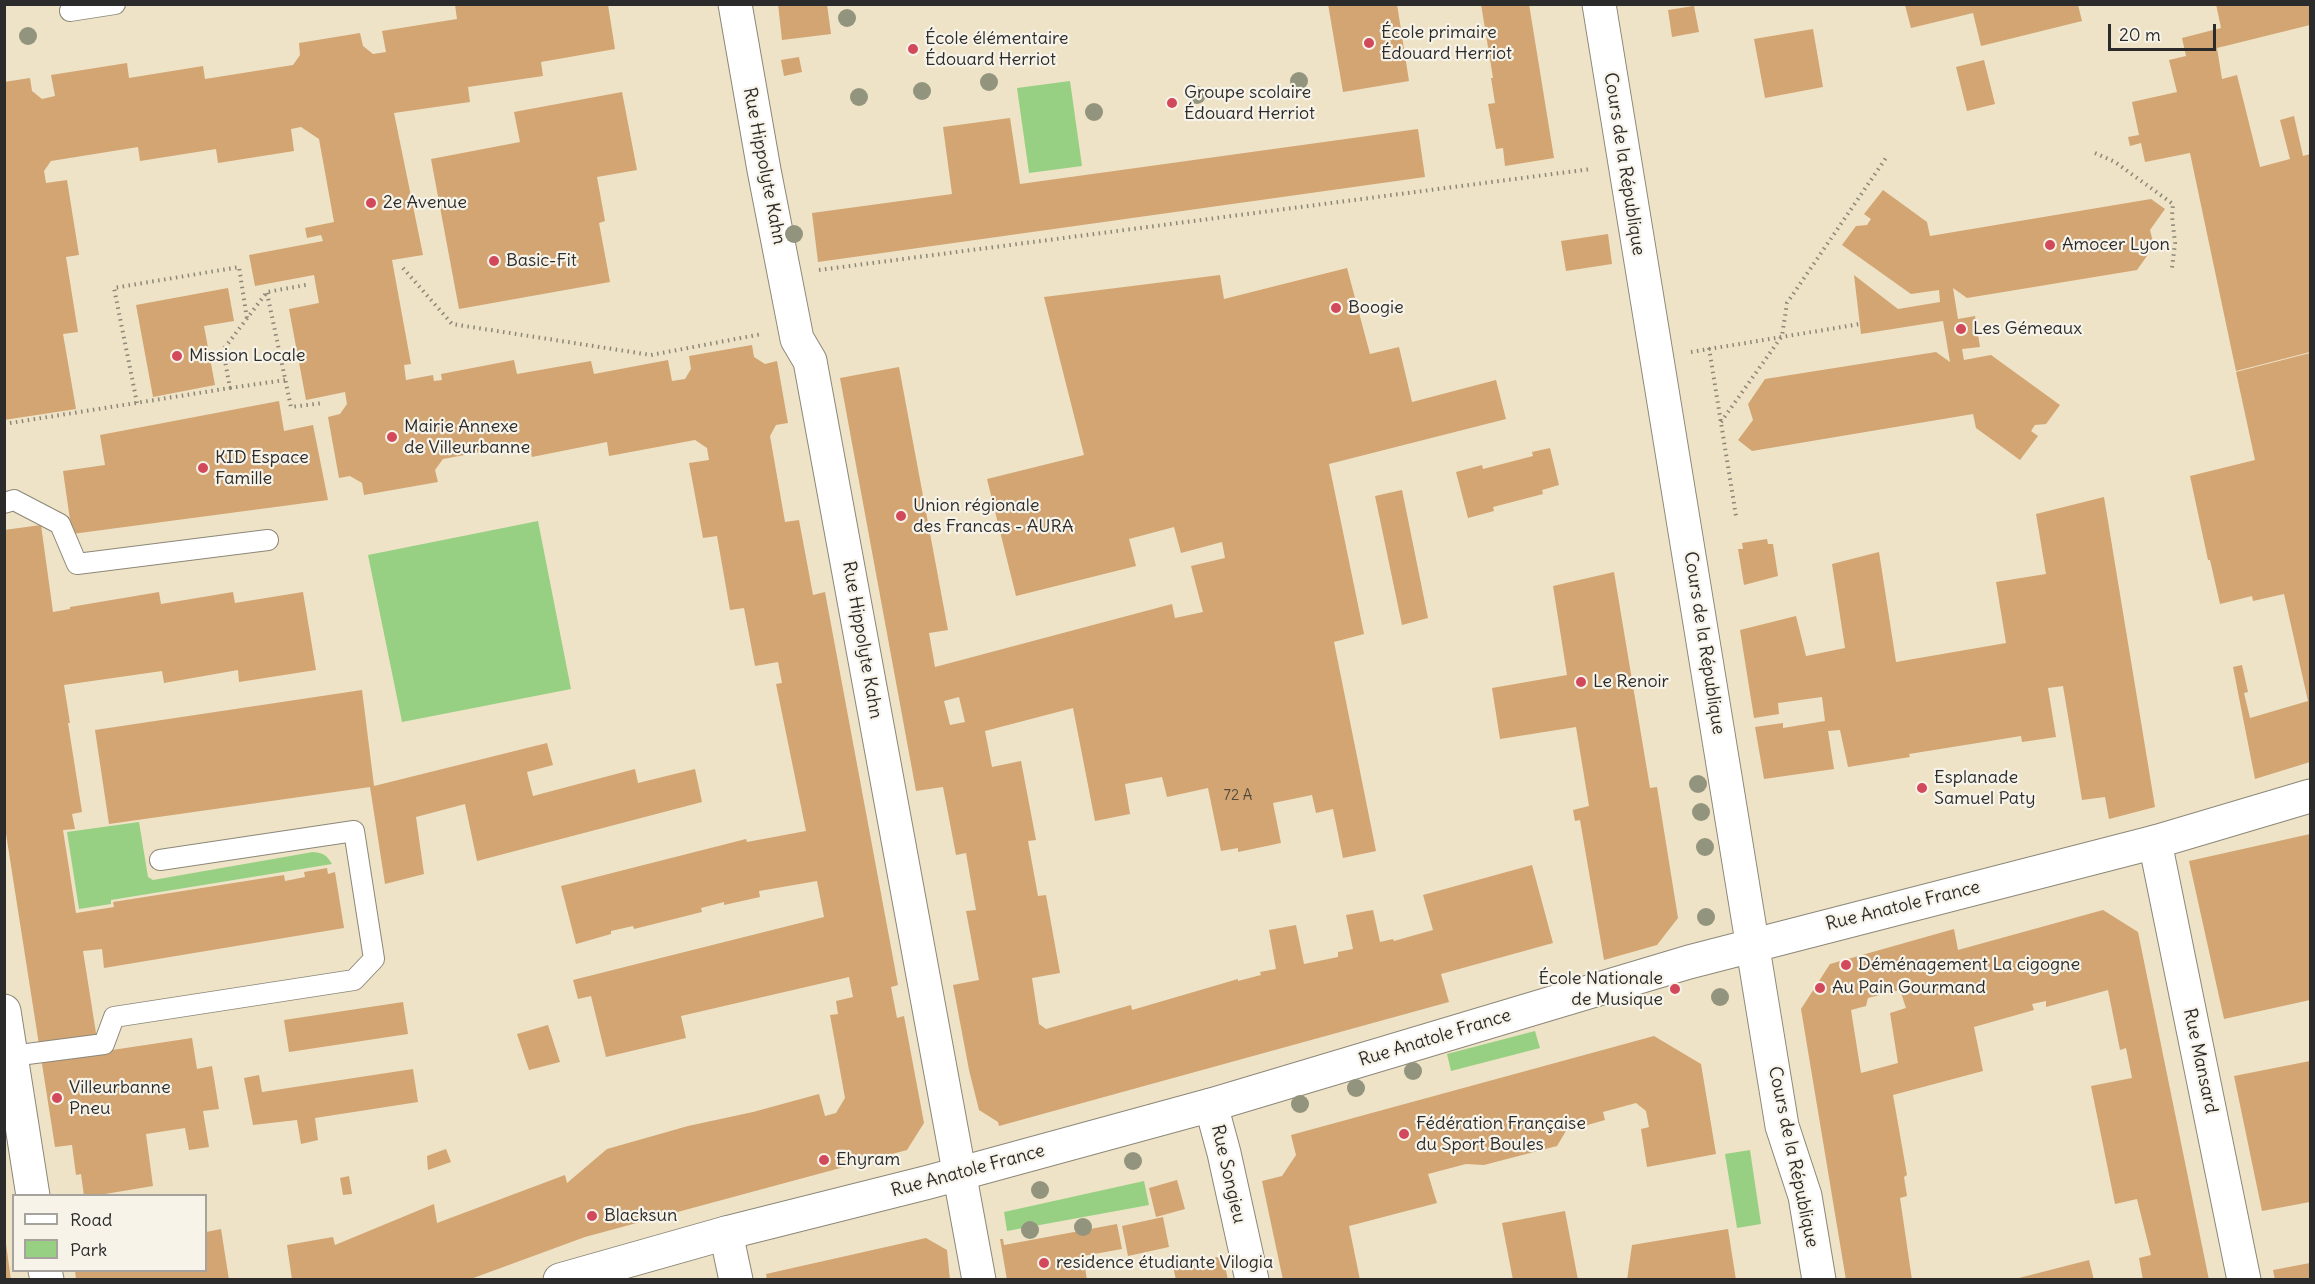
<!DOCTYPE html>
<meta charset="utf-8">
<style>
body{margin:0}
#map{position:relative;width:2315px;height:1284px;overflow:hidden;background:#eee3c6;font-family:Delius,sans-serif}
canvas{display:block}
.frame{position:absolute;inset:0;border:6px solid #2b2b2b;pointer-events:none}
.legend{position:absolute;left:12px;top:1194px;width:195px;height:78px;box-sizing:border-box;background:#f7f3e8;border:2px solid #a5a39c;margin:0;padding:8px 10px;list-style:none;font-size:18px;color:#2b2b2b}
.legend li{display:flex;align-items:center;gap:12px;height:30px}
.legend b{width:30px;border:2px solid #a5a39c}
.scale{position:absolute;left:2108px;top:24px;width:108px;height:27px;box-sizing:border-box;border:3px solid #2b2b2b;border-top:0;padding-left:8px;font-size:18px;line-height:21px;white-space:nowrap;color:#2b2b2b;-webkit-text-stroke:4px #f7f3e8;paint-order:stroke}
</style>
<div id="map">
<canvas width="2315" height="1284"></canvas>
<div class="frame"></div>
<ul class="legend">
<li><b style="height:8px;background:#fff"></b>Road</li>
<li><b style="height:16px;background:#98d083"></b>Park</li>
</ul>
<div class="scale">20 m</div>
</div>
<script>
const c = document.querySelector('canvas').getContext('2d');
c.lineJoin = 'round';
function paint(path, color) {
  c.fillStyle = color;
  c.fill(path, 'evenodd');
}
function trace(path, color, width, dash) {
  c.strokeStyle = color;
  c.lineWidth = width;
  c.lineCap = dash ? 'butt' : 'round';
  c.setLineDash(dash || []);
  c.stroke(path);
}
function drawText(font, color, halo, rows, align = 'center') {
  c.font = font + ' Delius,sans-serif';
  c.lineWidth = 4.5;
  c.setLineDash([]);
  c.textBaseline = 'middle';
  c.strokeStyle = halo;
  c.fillStyle = color;
  for (const [text, x, y, turn = 0] of rows) {
    c.save();
    c.translate(x, y);
    c.rotate((+turn || 0) * Math.PI / 180);
    c.textAlign = isNaN(turn) ? turn : align;
    if (halo) c.strokeText(text, 0, 0);
    c.fillText(text, 0, 0);
    c.restore();
  }
}
const green = new Path2D(`
 M1070,81L1082,166L1029,173L1017,88Z
 M538,521L571,689L402,722L368,555Z
 M139,822L148,877L153,880L313,852C323,853 327,855 332,864L111,900V904L79,909L67,832Z
 M1535,1031L1540,1048L1451,1071L1447,1054Z
 M1750,1150L1761,1224L1737,1228L1725,1154Z
 M1144,1181L1149,1205L1007,1231L1004,1212Z`);
const building = new Path2D(`
 M778,4H827L831,34L782,40Z
 M1328,4H1397L1409,81L1343,92Z
 M1481,4H1529L1554,158L1505,166L1503,148L1496,149L1488,104L1495,103L1491,78H1493Z
 M2216,4H2310V25L2217,48L2222,79L2237,75L2260,167L2290,159L2280,120L2294,116L2303,156L2310,154V352L2236,371L2190,153L2145,162L2141,143L2130,146L2128,137L2139,135L2132,102L2177,92L2169,60L2186,56L2182,38L2221,28Z
 M455,5H608L615,49L541,62L543,76L468,87L470,102L394,113L423,255L392,260L411,364L404,365L406,380L433,375L434,381L442,380L441,374L514,360L517,374L591,361L594,374L668,360L672,381L685,379L691,369L689,356L752,345L754,357L765,364L777,361L788,423L776,425L770,436L785,522L799,520L813,595L825,592L898,985L891,987L897,1018L904,1016L924,1123L907,1150L585,1237L468,1280H292L287,1245L333,1237L335,1245L434,1204L437,1223L565,1175L567,1183L607,1149L688,1126L753,1112L819,1094L825,1116L836,1113L845,1098L830,1015L838,1014L836,1001L853,997L849,977L681,1016L686,1038L606,1057L591,996L578,999L573,980L824,917L817,881L759,891L760,897L724,905V902L701,908L702,912L634,929L633,926L611,931V934L576,944L561,886L746,839L747,842L806,831L776,684L782,683L778,662L755,666L744,608L730,610L717,536L703,538L689,463L709,460L707,448L695,440L609,456L607,442L532,457L529,443L443,459L435,470L438,482L364,495L362,483L350,476L339,478L328,417L340,414L347,404L345,392L306,400L289,309L319,303L314,275L255,286L249,255L323,241L321,235L307,238L305,228L334,222L319,139L301,127L291,129L294,151L218,163L216,149L140,161L138,147L51,161L44,171L46,183L67,180L79,255L66,257L78,332L63,334L76,409L4,420V82L30,78L32,91L42,99L55,96L51,75L127,63L129,78L203,66L205,79L293,65L300,55L299,43L360,33L363,46L373,54L386,52L382,31L457,19Z
 M1905,5H2078L2082,21L1981,46L1973,13L1911,28Z
 M1694,6L1699,32L1672,37L1668,10Z
 M1813,29L1823,87L1765,98L1754,39Z
 M799,57L802,72L784,76L781,60Z
 M1984,60L1995,104L1967,111L1956,67Z
 M622,92L637,170L597,177L605,221L599,223L610,282L459,309L431,159L520,142L514,112Z
 M1010,118L1020,184L1418,129L1425,177L818,262L812,213L952,194L943,127Z
 M1883,190L1927,222L1930,236L2151,199L2165,209L2150,230L2154,246L2137,270L1967,298L1953,288L1958,319L1975,316L1980,347L1962,349L1964,360L1991,355L2060,405L2046,424L2035,425L2031,431L2038,436L2020,460L1976,428L1973,414L1752,451L1738,440L1753,420L1748,404L1765,379L1936,352L1950,362L1943,321L1861,334L1854,275L1898,309L1940,302L1939,290L1911,294L1842,245L1856,226L1867,225L1871,219L1864,214Z
 M1608,234L1612,264L1566,271L1561,241Z
 M1347,268L1370,354L1399,347L1412,402L1496,380L1506,419L1329,464L1364,634L1334,642L1376,851L1343,858L1333,809L1316,813L1312,795L1273,803L1281,843L1238,852V848L1221,851L1208,788L1167,797L1162,777L1125,784L1130,814L1095,821L1073,708L985,731L992,767L1021,761L1036,840L1028,841L1038,896L1046,895L1060,973L1032,978L1039,1024L1046,1029L1131,1005L1132,1010L1238,979V981L1261,975L1260,972L1276,969L1269,930L1296,925L1304,964L1338,957V952L1353,949L1346,915L1373,910L1380,942L1393,939L1394,941L1433,930L1423,895L1532,865L1553,943L1441,974L1449,1002L999,1126L998,1122L979,1110L969,1070L953,985L979,980L966,911L976,910L966,853L956,855L943,787L916,791L840,378L899,367L948,630L929,633L935,667L1172,604L1175,618L1203,612L1191,566L1225,558L1222,542L1181,553L1174,527L1129,539L1136,566L1016,596L987,479L1084,455L1044,297L1220,275L1224,299ZM959,697L965,722L950,725L944,701Z
 M228,288L234,321L204,326L215,385L153,397L136,305Z
 M2310,353V762L2255,779L2233,667L2242,665L2248,692L2244,693L2250,718L2308,701L2284,594L2253,601L2252,596L2220,604L2210,560H2208L2190,476L2255,460L2236,372Z
 M279,401L284,431L313,425L328,500L72,534L63,471L105,465L100,435Z
 M1550,448L1559,485L1542,490L1543,494L1493,507L1494,511L1468,518L1456,472L1482,465L1483,469L1533,456L1532,452Z
 M1402,490L1428,618L1402,625L1375,496Z
 M2104,497L2155,807L2109,819L2105,797L2082,800L2063,686L2048,688L2056,737L2022,742L2021,736L1909,754L1910,757L1848,767L1840,730L1828,731L1834,769L1764,779L1755,727L1783,723V728L1825,721L1822,697L1778,703L1779,714L1754,718L1740,630L1796,616L1806,656L1845,648L1832,564L1879,552L1896,662L2006,643L1996,582L2046,574L2036,514Z
 M41,525L53,612L70,609V607L159,592L161,604L233,592L235,603L303,592L316,670L239,682L238,670L164,683L162,671L64,685L70,723H68L82,812L72,814L75,829L63,830L76,913L114,907L113,902L284,875L285,881L305,877L304,872L327,868L328,874L335,872L344,928L104,968L102,949L83,951L99,1052L192,1038L197,1069L212,1066L219,1109L203,1111L209,1147L189,1150L185,1128L146,1134L153,1186L93,1196H84L81,1174L76,1175L72,1145L55,1147L4,821V530Z
 M1767,539L1768,544H1773L1778,576L1744,585L1738,549H1743L1742,543Z
 M1614,572L1650,788L1657,787L1678,918L1657,945L1604,960L1580,820L1575,821L1573,810L1589,806L1576,727L1500,739L1492,688L1567,675L1553,586Z
 M362,690L374,786L547,743L553,765L527,772L533,796L635,769L638,783L695,769L702,802L477,861L465,804L416,817L424,874L385,884L370,787L109,824L95,730Z
 M2310,834V1000L2224,1019L2189,861Z
 M2103,910L2138,932L2209,1280H2143L2139,1258L2151,1255L2137,1199L2115,1204L2091,1086L2132,1078L2126,1048L2120,1050L2108,990L2046,1007V1001L2032,1004L2034,1010L1974,1027L1983,1071L1893,1095L1907,1175L1904,1177L1907,1196L1900,1198L1912,1280H1846L1801,1009L1830,964L1954,929L1958,950ZM1900,990L1906,1008L1890,1013L1898,1063L1861,1073L1851,1010L1866,1006L1868,998Z
 M403,1002L408,1034L289,1052L284,1020Z
 M548,1025L560,1062L529,1070L517,1034Z
 M1654,1036L1701,1064L1716,1154L1647,1167L1641,1129L1649,1127L1646,1111L1636,1103L1603,1112L1605,1120L1566,1131L1557,1146L1484,1165L1466,1164L1428,1174L1437,1203L1349,1226L1360,1280H1283L1262,1181L1282,1176L1296,1155L1291,1135Z
 M2310,1061V1202L2262,1211L2234,1076Z
 M413,1069L418,1102L315,1118L318,1140L301,1144L297,1120L253,1125L244,1078L259,1075L262,1092Z
 M446,1149L451,1162L428,1170L427,1156Z
 M349,1176L352,1194L343,1195L340,1178Z
 M1177,1180L1185,1209L1156,1217L1149,1188Z
 M1565,1211L1578,1280H1513L1502,1223Z
 M1163,1217L1169,1247L1128,1256L1122,1226Z
 M1117,1224L1122,1249L1083,1256L1087,1280H1007L1000,1239H1003L1004,1245Z
 M221,1229L229,1280H76L75,1270H206V1232Z
 M1728,1229L1736,1280H1627L1632,1245Z
 M926,1238L947,1250L950,1280H767L766,1274Z
 M6,1244L11,1280H4Z
 M1223,1256L1228,1280H1176L1173,1266Z
 M2089,1260L2094,1280H2015V1279Z
 M2310,1263V1280H2275L2273,1270Z`);
const path = new Path2D(`
 M2095,153L2115,162L2173,204L2172,216L2175,243L2172,268
 M403,268L452,324L651,355L762,334
 M819,270L1591,169
 M267,293L291,407L323,403
 M1709,348L1736,516
 M1691,352L1860,324
 M230,388L285,380
 M137,403L114,288L239,267L247,319
 M1721,422L1782,336L1787,303L1888,155
 M4,424L230,388L223,350L267,292L306,285`);
const lane = new Path2D(`
 M70,11L115,4
 M4,503L14,500L60,524L77,564L268,540
 M12,1056L104,1044L114,1017L354,980L374,959L354,831L160,860`);
const street = new Path2D(`
 M735,4L764,170L797,339L810,361L979,1280
 M2155,842L2244,1280
 M4,1011L33,1196
 M1211,1105L1224,1153L1252,1280
 M726,1233L736,1280
 M45,1270L47,1280`);
const secondary = new Path2D(`
 M1599,4L1782,1126L1805,1196L1819,1280
 M560,1280L726,1233L929,1182L1211,1105L1689,962L2155,842L2310,796`);
const trees = [
 [847,18],
 [28,36],
 [1299,81],
 [989,82],
 [922,91],
 [1197,95],
 [859,97],
 [1094,112],
 [794,234],
 [1698,784],
 [1701,812],
 [1705,847],
 [1706,917],
 [1720,997],
 [1413,1071],
 [1356,1088],
 [1300,1104],
 [1133,1161],
 [1040,1190],
 [1083,1227],
 [1030,1230]
];
const markers = [
 [1369,43,6,"#d1495b"],
 [913,49,6,"#d1495b"],
 [1172,103,6,"#d1495b"],
 [371,203,6,"#d1495b"],
 [2050,245,6,"#d1495b"],
 [494,261,6,"#d1495b"],
 [1336,308,6,"#d1495b"],
 [1961,329,6,"#d1495b"],
 [177,356,6,"#d1495b"],
 [392,437,6,"#d1495b"],
 [203,468,6,"#d1495b"],
 [901,516,6,"#d1495b"],
 [1581,682,6,"#d1495b"],
 [1922,788,6,"#d1495b"],
 [1846,965,6,"#d1495b"],
 [1820,988,6,"#d1495b"],
 [1675,989,6,"#d1495b"],
 [57,1098,6,"#d1495b"],
 [1404,1134,6,"#d1495b"],
 [824,1160,6,"#d1495b"],
 [592,1216,6,"#d1495b"],
 [1044,1263,6,"#d1495b"]
];
const numberNames = [
 ["72 A",1238,796]
];
const poiNames = [
 ["École primaire",1381,33],
 ["Édouard Herriot",1381,54],
 ["École élémentaire",925,39],
 ["Édouard Herriot",925,60],
 ["Groupe scolaire",1184,93],
 ["Édouard Herriot",1184,114],
 ["2e Avenue",383,203],
 ["Amocer Lyon",2062,245],
 ["Basic-Fit",506,261],
 ["Boogie",1348,308],
 ["Les Gémeaux",1973,329],
 ["Mission Locale",189,356],
 ["Mairie Annexe",404,427],
 ["de Villeurbanne",404,448],
 ["KID Espace",215,458],
 ["Famille",215,479],
 ["Union régionale",913,506],
 ["des Francas - AURA",913,527],
 ["Le Renoir",1593,682],
 ["Esplanade",1934,778],
 ["Samuel Paty",1934,799],
 ["Déménagement La cigogne",1858,965],
 ["École Nationale",1663,979,"right"],
 ["de Musique",1663,1000,"right"],
 ["Au Pain Gourmand",1832,988],
 ["Villeurbanne",69,1088],
 ["Pneu",69,1109],
 ["Fédération Française",1416,1124],
 ["du Sport Boules",1416,1145],
 ["Ehyram",836,1160],
 ["Blacksun",604,1216],
 ["residence étudiante Vilogia",1056,1263]
];
const streetNames = [
 ["Cours de la République",1624,164,81],
 ["Rue Hippolyte Kahn",764,166,79],
 ["Rue Hippolyte Kahn",862,640,80],
 ["Cours de la République",1704,643,81],
 ["Rue Anatole France",1903,906,-14],
 ["Rue Anatole France",1435,1038,-17],
 ["Rue Mansard",2200,1061,78],
 ["Cours de la République",1793,1157,78],
 ["Rue Anatole France",968,1171,-15],
 ["Rue Songieu",1228,1174,77]
];
paint(green, '#98d083');
paint(building, '#d2a573');
trace(lane, '#8c8778', 22);
trace(street, '#8c8778', 35);
trace(secondary, '#8c8778', 35);
trace(path, '#8c8778', 4, [1.5, 4.5]);
trace(lane, '#fff', 20);
trace(street, '#fff', 33);
trace(secondary, '#fff', 33);
c.fillStyle = '#92947d';
for (const [x, y] of trees) {
  c.beginPath();
  c.arc(x, y, 9, 0, 2 * Math.PI);
  c.fill();
}
for (const [x, y, r, color] of markers) {
  const dot = new Path2D();
  dot.arc(x, y, r, 0, 2 * Math.PI);
  c.fillStyle = color;
  c.fill(dot);
  trace(dot, '#f7f3e8', 2);
}
drawText('15px', '#554a3d', null, numberNames);
drawText('18px', '#2b2b2b', '#f7f3e8', poiNames, 'left');
drawText('18px', '#2b2b2b', '#f7f3e8', streetNames);
</script>
